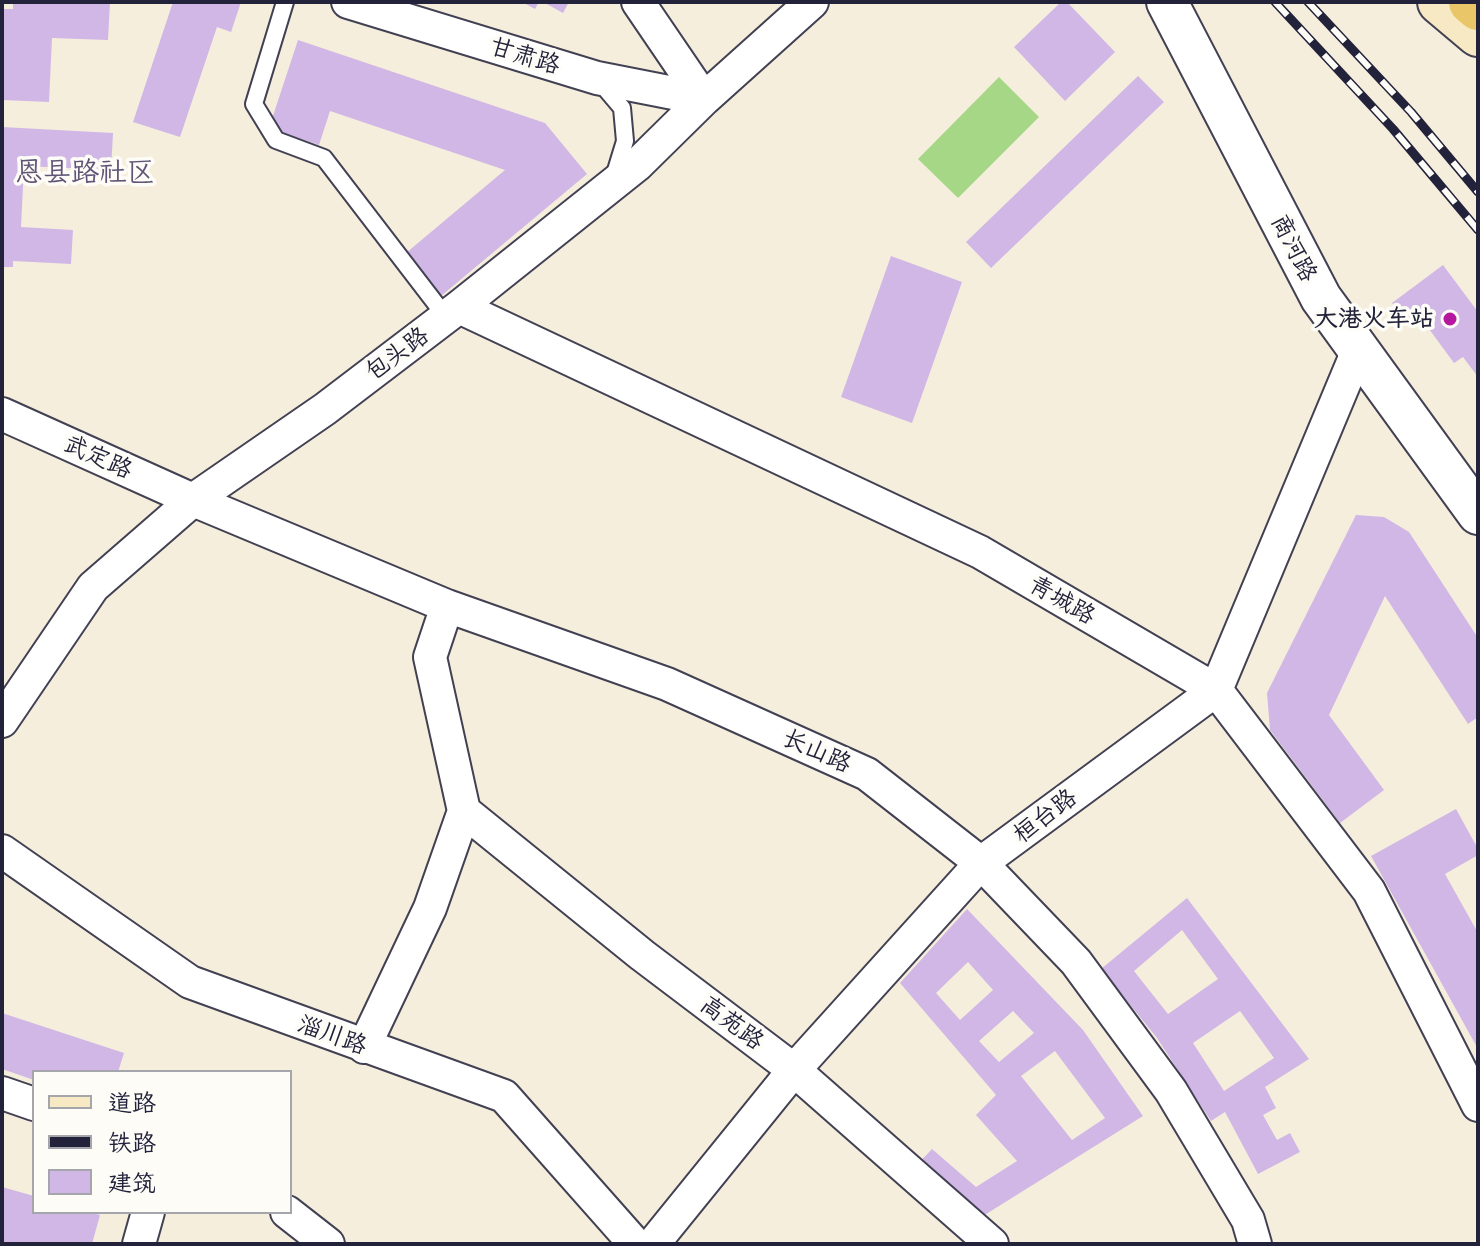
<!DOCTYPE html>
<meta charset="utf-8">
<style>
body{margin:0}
#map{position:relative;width:1480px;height:1246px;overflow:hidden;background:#f6eedc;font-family:Mali,"LXGW WenKai TC",sans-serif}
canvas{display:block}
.frame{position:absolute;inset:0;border:4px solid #22223b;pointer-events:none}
.legend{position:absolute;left:32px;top:1070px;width:260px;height:144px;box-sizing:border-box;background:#fdfcf7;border:2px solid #a5a5ac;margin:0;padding:10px 14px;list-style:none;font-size:24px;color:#22223b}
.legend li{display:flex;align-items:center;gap:16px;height:40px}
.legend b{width:40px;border:2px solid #a5a5ac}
</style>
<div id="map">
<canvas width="1480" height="1246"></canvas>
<div class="frame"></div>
<ul class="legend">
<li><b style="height:10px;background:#f6e9c3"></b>道路</li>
<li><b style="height:10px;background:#22223b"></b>铁路</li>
<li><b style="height:22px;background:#d0b7e6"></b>建筑</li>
</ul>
</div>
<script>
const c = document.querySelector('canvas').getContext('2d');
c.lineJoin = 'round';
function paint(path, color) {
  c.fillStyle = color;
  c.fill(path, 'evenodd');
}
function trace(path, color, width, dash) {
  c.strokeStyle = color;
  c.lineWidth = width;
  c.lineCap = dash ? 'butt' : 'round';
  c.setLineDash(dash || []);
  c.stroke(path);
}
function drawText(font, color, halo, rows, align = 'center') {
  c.font = font + ' Mali,"LXGW WenKai TC",sans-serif';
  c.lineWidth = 7;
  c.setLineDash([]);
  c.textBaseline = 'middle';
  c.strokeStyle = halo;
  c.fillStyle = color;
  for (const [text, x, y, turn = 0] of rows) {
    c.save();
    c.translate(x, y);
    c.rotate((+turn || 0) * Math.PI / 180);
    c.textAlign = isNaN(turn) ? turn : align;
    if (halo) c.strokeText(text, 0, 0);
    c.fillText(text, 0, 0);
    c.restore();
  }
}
const green = new Path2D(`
 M999,77L1039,117L958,198L918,159Z`);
const building = new Path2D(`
 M13,2H110L108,40L52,38L49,102L2,100V9H13Z
 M173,2H241L231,32L217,27L180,137L133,122Z
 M522,2H539L535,9Z
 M543,2H569L563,13Z
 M1061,2H1067L1115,52L1065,101L1014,47Z
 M298,40L545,123L587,174L441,296L406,253L505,170L330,111L319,145L269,128Z
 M1138,76L1164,102L991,268L966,242Z
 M2,127L113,133L111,170L24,166L21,227L73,230L71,264L13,261V267H2Z
 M891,256L962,282L912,423L841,397Z
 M1443,265L1478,312V377L1463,357L1454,363L1418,314L1407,323L1392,303Z
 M1356,515L1384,517L1409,532L1478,638V717L1468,724L1385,596L1329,715L1384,790L1340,823L1270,730L1267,693Z
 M1456,809L1478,849V855L1445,874L1478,933V1049L1371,856Z
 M1187,898L1309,1059L1265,1087L1276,1108L1263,1115L1277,1140L1290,1133L1300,1152L1258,1174L1225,1112L1211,1121L1157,1038L1101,969ZM1182,930L1218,979L1168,1014L1134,971ZM1240,1011L1274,1058L1224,1091L1193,1043Z
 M967,909L1083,1030L1143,1116L975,1221L913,1169L932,1149L976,1187L1017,1161L976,1115L996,1095L900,983ZM968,962L993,990L960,1020L936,993ZM1013,1011L1034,1033L999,1062L979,1041ZM1055,1051L1105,1118L1072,1140L1021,1076Z
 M2,1013L124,1053L118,1072H34V1080L2,1069Z
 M2,1187L34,1196V1212H90L100,1215L92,1244L2,1243Z`);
const service = new Path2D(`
 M285,2L254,104L276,140L324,158L446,317
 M600,82L622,108L625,141L614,177`);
const minor = new Path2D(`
 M348,2L597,78L704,99
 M638,2L704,99
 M459,307L980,552L1216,690L1369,891L1478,1105
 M2,414L193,500L447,606L667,684L867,774L981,863L1076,962L1171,1091L1248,1220L1255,1244
 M2,721L93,587L193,500L325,409L459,307L637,165L704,99L812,2
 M464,811L642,955L794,1070L992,1244
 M2,851L190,982L504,1096L635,1244
 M364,1047L430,908L464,811L430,657L447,606
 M2,1093L34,1104
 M287,1212L328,1244
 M139,1244L148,1212
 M653,1244L794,1070L981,863L1216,690L1359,348`);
const tertiary = new Path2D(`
 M1167,2L1321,298L1478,514`);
const secondary = new Path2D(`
 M1440,2L1478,34`);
const trunk = new Path2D(`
 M1471,2L1478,8`);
const rail = new Path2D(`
 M1275,2L1393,129L1478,230
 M1308,2L1411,112L1478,192`);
const markers = [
 [1450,319,8,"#b5179e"]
];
const streetNames = [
 ["甘肃路",525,56,17],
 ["商河路",1294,248,63],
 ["包头路",397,354,-37],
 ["武定路",98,457,24],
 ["青城路",1062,600,30],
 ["长山路",817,751,24],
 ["桓台路",1045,816,-37],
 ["高苑路",732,1023,37],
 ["淄川路",332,1035,20]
];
const poiNames = [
 ["大港火车站",1434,319]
];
const quarterNames = [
 ["恩县路社区",85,172]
];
paint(green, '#a6d786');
paint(building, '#d0b7e6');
trace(service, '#424153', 20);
trace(minor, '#424153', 36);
trace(tertiary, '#424153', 44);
trace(secondary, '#424153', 48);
trace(trunk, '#424153', 48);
trace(service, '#fff', 16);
trace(minor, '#fff', 32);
trace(tertiary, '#fff', 40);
trace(secondary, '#f6e9c3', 44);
trace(trunk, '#e9c769', 44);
trace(rail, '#22223b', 9);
trace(rail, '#fdfcf7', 6, [18]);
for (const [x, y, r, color] of markers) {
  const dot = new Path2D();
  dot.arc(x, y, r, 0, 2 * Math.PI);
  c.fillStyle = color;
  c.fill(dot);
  trace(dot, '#fdfcf7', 3);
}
drawText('24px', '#22223b', '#fdfcf7', streetNames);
drawText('bold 24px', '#22223b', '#fdfcf7', poiNames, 'right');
drawText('28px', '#5f5677', '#fdfcf7', quarterNames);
</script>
